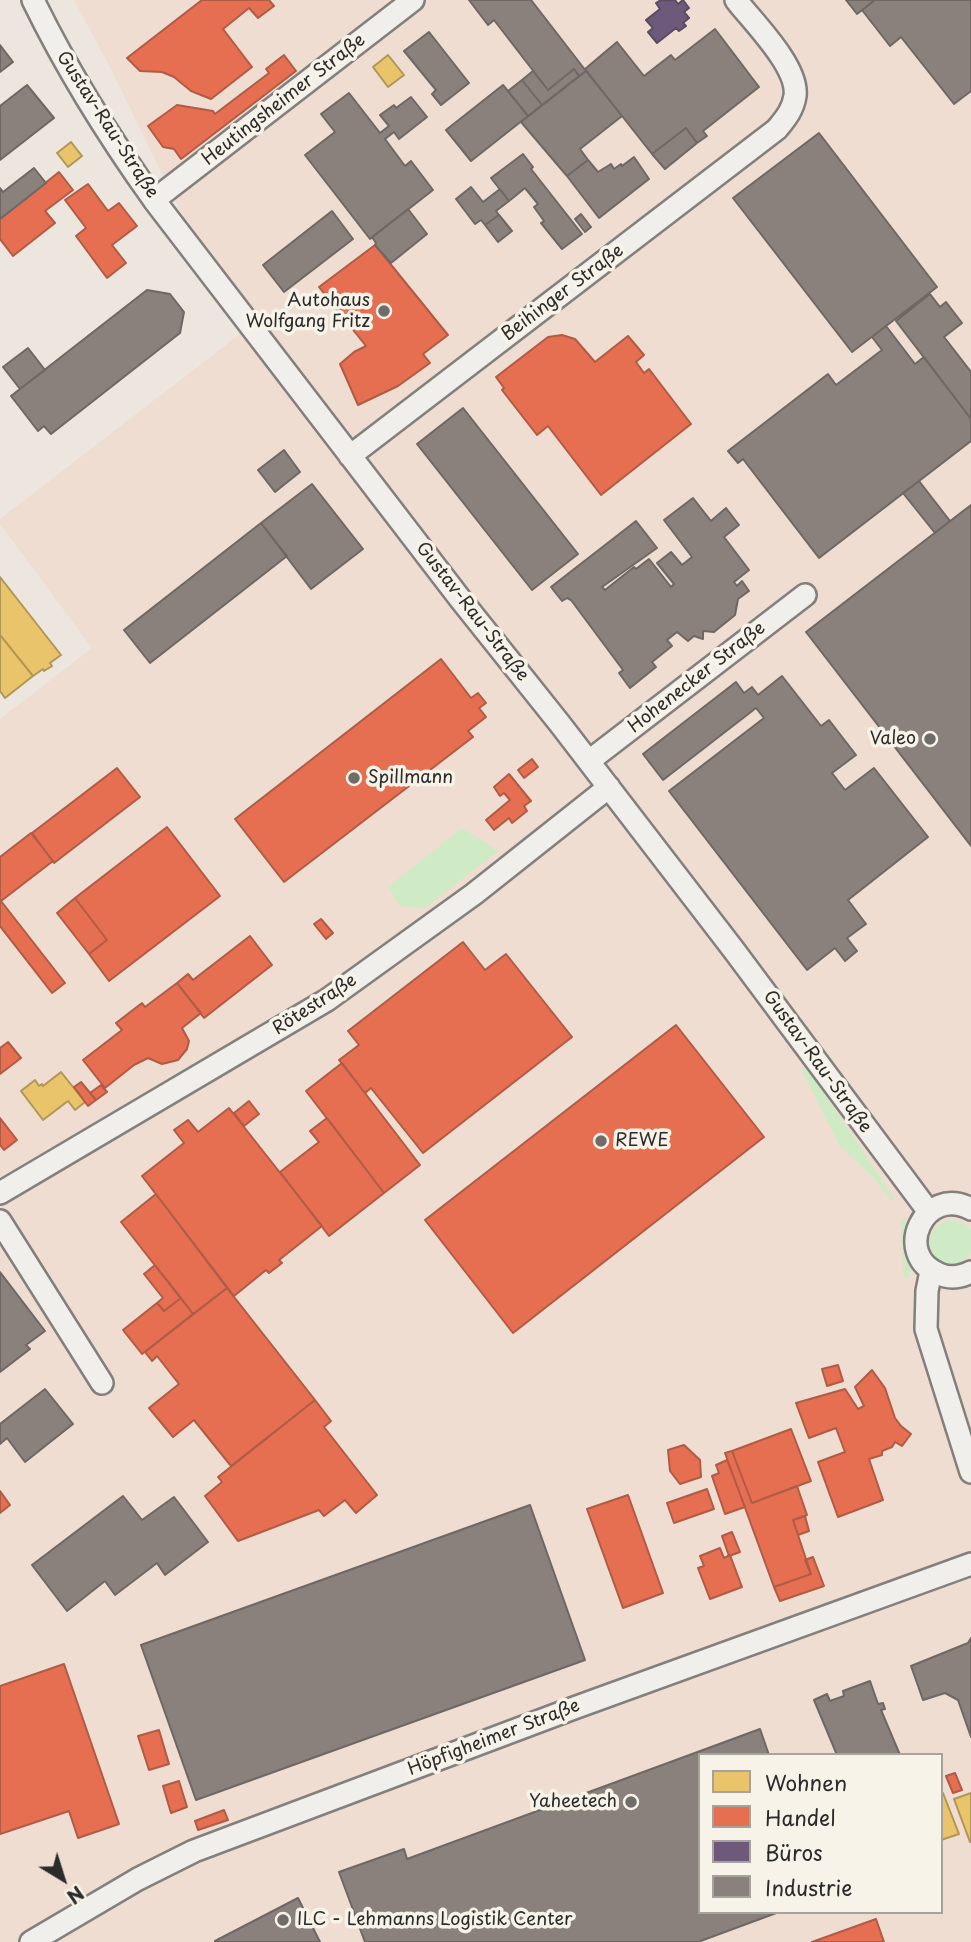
<!DOCTYPE html>
<meta charset="utf-8">
<style>
body{margin:0}
#map{position:relative;width:971px;height:1942px;overflow:hidden;background:#ede6de;font-family:"Playpen Sans",sans-serif}
canvas{display:block}
.legend{position:absolute;left:698px;top:1753px;width:245px;height:161px;box-sizing:border-box;background:#f7f3e8;border:2px solid #a5a39c;margin:0;padding:9px 12px;list-style:none;font-size:21px;color:#2b2b2b}
.legend li{display:flex;align-items:center;gap:14px;height:35px}
.legend b{width:35px;border:2px solid #a5a39c}
.north{position:absolute;left:28px;top:1844px;width:70px;height:70px;-webkit-text-stroke:5px #f7f3e8;paint-order:stroke;rotate:142deg;font-size:19px;font-weight:700;line-height:28px;text-align:center;color:#2b2b2b}
.north::after{content:'';display:block;margin:auto;width:24px;height:32px;background:#2b2b2b;clip-path:polygon(50% 0,100% 100%,50% 72%,0 100%)}
</style>
<div id="map">
<canvas width="971" height="1942"></canvas>
<ul class="legend">
<li><b style="height:19px;background:#e9c46a"></b>Wohnen</li>
<li><b style="height:19px;background:#e76f51"></b>Handel</li>
<li><b style="height:19px;background:#6d597a"></b>Büros</li>
<li><b style="height:19px;background:#8a817c"></b>Industrie</li>
</ul>
<div class="north">N</div>
</div>
<script>
const c = document.querySelector('canvas').getContext('2d');
c.lineJoin = 'round';
function paint(path, color) {
  c.fillStyle = color;
  c.fill(path, 'evenodd');
}
function trace(path, color, width, dash) {
  c.strokeStyle = color;
  c.lineWidth = width;
  c.lineCap = dash ? 'butt' : 'round';
  c.setLineDash(dash || []);
  c.stroke(path);
}
function drawText(font, color, halo, rows, align = 'center') {
  c.font = font + ' "Playpen Sans",sans-serif';
  c.lineWidth = 7;
  c.setLineDash([]);
  c.textBaseline = 'middle';
  c.strokeStyle = halo;
  c.fillStyle = color;
  for (const [text, x, y, turn = 0] of rows) {
    c.save();
    c.translate(x, y);
    c.rotate((+turn || 0) * Math.PI / 180);
    c.textAlign = isNaN(turn) ? turn : align;
    if (halo) c.strokeText(text, 0, 0);
    c.fillText(text, 0, 0);
    c.restore();
  }
}
const built = new Path2D(`
 M74,0H971V1942H0V719L92,648L0,524V519L240,334L111,69ZM700,1755H941V1912H700Z`);
const green = new Path2D(`
 M462,828L498,851L425,908L400,906L388,887Z
 M807,1068L894,1198L891,1201L873,1177L840,1146L801,1069Z
 M905,1217C912,1235 913,1258 909,1277L904,1278L901,1219Z
 M930 1242a22 22 0 1 1 44 0a22 22 0 1 1-44 0Z`);
const homes = new Path2D(`
 M388,55L404,75L388,87L373,67Z
 M71,142L82,156L68,167L57,153Z
 M0,577L61,655L50,663L52,666L44,671L43,669L33,676L0,635Z
 M0,635L33,676L5,698L0,691Z
 M61,1072L85,1102L75,1110L68,1101L43,1120L21,1091L35,1080L39,1086L42,1084L43,1086Z
 M943,1793L959,1834L941,1840V1794Z
 M971,1793V1841L970,1842L954,1799Z`);
const shops = new Path2D(`
 M202,0H269L274,6L258,18L249,8L223,29L252,67L211,99L191,91L174,77L162,72L140,71L127,58Z
 M284,55L296,71L181,159L174,149L163,147L148,126L177,105L213,111L215,114L269,73L266,69Z
 M59,172L73,190L45,211L55,223L13,256L0,239V219Z
 M88,184L108,211L119,203L137,226L112,245L126,263L107,278L76,236L86,228L65,200Z
 M375,245L448,335L423,354L430,363L398,386L358,405L340,364L354,352L366,346L319,287Z
 M562,335L575,339L595,362L628,336L644,355L636,362L644,373L649,369L691,424L601,495L548,426L537,435L502,390L504,388L496,377L548,337Z
 M441,659L471,698L478,693L486,703L479,708L486,717L468,731L473,737L284,882L235,819Z
 M532,759L538,767L524,778L518,770Z
 M117,768L140,797L54,863L32,833Z
 M509,774L531,801L524,806L527,811L512,823L509,818L494,830L486,820L510,800L504,793L500,796L494,787Z
 M167,827L220,896L109,981L89,954L107,940L75,898Z
 M31,833L53,861L1,901L65,983L52,993L0,926V857Z
 M75,898L107,940L89,954L57,913Z
 M321,919L333,933L326,939L314,924Z
 M250,936L272,965L204,1018L177,983L188,974L193,980Z
 M463,942L485,970L506,954L572,1037L423,1153L371,1088L365,1093L339,1060L359,1045L348,1031Z
 M177,983L201,1013L182,1028L189,1041L187,1049L178,1060L162,1064L148,1058L134,1065L105,1088L83,1060L122,1030L116,1023L142,1003L145,1007Z
 M676,1025L764,1137L513,1333L425,1220Z
 M8,1042L21,1058L0,1074V1048Z
 M342,1063L420,1165L384,1193L306,1091Z
 M81,1082L96,1100L88,1106L74,1087Z
 M101,1085L107,1092L96,1100L90,1093Z
 M249,1101L259,1114L244,1126L234,1113Z
 M229,1108L322,1226L279,1260L282,1263L269,1273L266,1270L234,1296L142,1176L184,1143L174,1130L188,1120L198,1132Z
 M0,1118L17,1140L4,1150L0,1145Z
 M327,1118L384,1193L329,1236L280,1172L319,1142L310,1131Z
 M156,1194L227,1288L193,1314L121,1222Z
 M155,1265L181,1298L164,1311L157,1303L163,1298L144,1274Z
 M227,1288L315,1400L231,1466L194,1420L173,1437L149,1408L179,1384L157,1356L152,1361L145,1352Z
 M181,1298L193,1314L142,1354L123,1330L157,1303L164,1311Z
 M838,1365L843,1381L827,1386L822,1369Z
 M872,1370L885,1388L895,1418L901,1426L911,1434L902,1446L895,1442L892,1447L882,1451V1455L869,1459L883,1500L838,1517L818,1462L845,1452L836,1428L809,1438L796,1403L845,1389L858,1409L864,1406L855,1387Z
 M315,1400L331,1421L324,1427L377,1495L356,1513L345,1500L324,1516L319,1510L238,1541L205,1496L222,1482L218,1477Z
 M791,1429L811,1481L752,1503L732,1451Z
 M684,1445L700,1460L701,1477L680,1484L670,1471L668,1450Z
 M732,1451L752,1503L797,1486L807,1515L793,1520L811,1574L774,1587L725,1453Z
 M727,1460L745,1507L725,1514L712,1476L719,1473L716,1465Z
 M707,1489L714,1509L674,1523L667,1503Z
 M0,1491L10,1505L0,1513Z
 M628,1495L663,1593L623,1608L587,1509Z
 M805,1516L809,1531L798,1535L793,1520Z
 M732,1532L740,1552L729,1556L722,1536Z
 M720,1548L724,1558L730,1555L742,1587L710,1599L698,1568L704,1566L700,1556Z
 M813,1557L824,1586L780,1601L774,1587L811,1574L805,1560Z
 M64,1664L119,1824L78,1838L69,1811L0,1834V1686Z
 M159,1730L169,1764L149,1770L138,1736Z
 M955,1773L962,1790L953,1793L946,1776Z
 M179,1781L187,1807L171,1813L163,1786Z
 M224,1810L228,1820L198,1830L195,1821Z
 M876,1919L884,1942H812Z`);
const offices = new Path2D(`
 M661,0H675L678,4L683,0L689,8L684,12L689,18L683,23L686,26L679,31L676,28L657,43L648,32L653,28L646,20L660,9L656,3Z`);
const industry = new Path2D(`
 M469,0H531L586,71L579,76L574,69L548,90L494,20L488,25Z
 M846,0H875L857,14Z
 M875,0H971V91L954,104L901,37L890,46L862,10Z
 M715,29L759,87L703,131L707,136L697,143L686,128L652,154L585,69L617,42L644,76L671,55L675,60Z
 M429,32L469,83L441,105L432,94L436,90L404,51Z
 M0,45L13,62L0,72Z
 M574,69L579,76L542,105L522,80L533,71L548,90Z
 M586,71L622,116L580,149L588,160L567,176L521,122Z
 M522,80L542,105L528,116L508,91Z
 M27,85L54,118L0,160V106Z
 M503,85L528,116L471,161L446,130Z
 M349,93L380,133L389,126L380,115L394,105L396,108L411,97L427,117L399,139L394,132L385,139L405,166L411,161L433,190L370,239L305,155L335,132L321,114Z
 M686,128L697,143L665,169L652,154Z
 M819,133L937,287L852,352L733,198Z
 M523,154L533,167L531,169L582,234L562,249L541,223L544,221L534,207L538,204L525,188L509,201L491,178Z
 M634,157L649,179L599,218L567,176L588,160L598,172L611,164L614,169L621,164L622,166Z
 M34,168L46,183L0,219V188L3,192Z
 M471,187L483,202L500,189L509,201L496,211L499,215L485,225L481,220L475,224L456,199Z
 M408,209L427,234L391,263L375,245L376,243L372,237Z
 M332,211L353,239L284,292L263,265Z
 M581,214L591,227L585,232L575,219Z
 M499,215L512,231L498,242L485,225Z
 M147,290L170,294L184,312L180,333L51,434L44,426L38,431L11,396Z
 M930,294L940,307L946,302L962,323L944,337L971,372V419L896,321Z
 M886,326L915,364L924,357L971,419V441L819,558L743,459L738,463L728,451L828,374L836,385L882,350L872,337Z
 M28,348L45,370L20,389L3,367Z
 M463,408L578,554L532,590L417,444Z
 M284,450L300,472L275,492L258,470Z
 M919,481L950,521L935,533L903,493Z
 M312,484L363,549L311,589L261,523Z
 M693,498L711,521L726,508L739,525L724,537L749,570L734,582L737,586L742,581L749,591L738,599L735,615L714,632L703,631V639L694,636L688,641L677,632L667,640L672,646L652,662L656,667L630,688L619,673L623,670L571,600L567,598L562,601L551,587L636,521L657,548L602,587L605,590L634,567L636,569L649,559L671,587L674,584L657,563L671,552L682,565L692,557L664,520Z
 M971,505V846L806,632Z
 M261,523L287,556L150,663L124,630Z
 M782,676L821,726L829,720L856,755L832,773L845,790L874,768L928,837L848,900L866,924L847,938L857,951L845,961L835,948L807,970L669,791L764,718L756,708L663,780L643,754L736,682L744,693L752,687L758,695Z
 M0,1272L45,1331L26,1345L30,1349L0,1372Z
 M45,1389L73,1424L25,1462L7,1438L0,1444V1424Z
 M123,1496L142,1520L174,1497L208,1542L165,1575L157,1563L115,1595L105,1581L67,1611L32,1565Z
 M530,1505L585,1660L196,1800L141,1645Z
 M971,1638V1737L958,1700L945,1693L923,1700L911,1666L968,1643Z
 M870,1681L878,1704L883,1703L885,1709L881,1710L900,1755H837L814,1700L827,1694L830,1701L844,1696L843,1691Z
 M760,1729L769,1755H700V1912H779L698,1942H365L339,1872L404,1849L407,1859Z
 M298,1898L320,1942H215V1941Z`);
const minor = new Path2D(`
 M33,0C67,70 109,137 154,200L461,600L560,724L733,949L929,1212
 M154,200L413,0
 M350,456L777,129C785,119 793,110 795,96C799,67 753,22 736,0
 M589,761L805,595
 M0,1193L327,1000L474,894L609,787
 M971,1209C924,1184 892,1255 939,1274C950,1279 961,1277 971,1272
 M0,1221L102,1383
 M931,1271L927,1291L926,1329L971,1472
 M31,1942L138,1879L194,1851L574,1708L971,1564`);
const markers = [
 [384,311,7,"#6f6c6a"],
 [930,739,7,"#6f6c6a"],
 [354,778,7,"#6f6c6a"],
 [601,1141,7,"#6f6c6a"],
 [631,1802,7,"#6f6c6a"],
 [283,1920,7,"#6f6c6a"]
];
const streetNames = [
 ["Heutingsheimer Straße",284,100,-38],
 ["Gustav-Rau-Straße",107,125,57],
 ["Beihinger Straße",563,293,-37],
 ["Gustav-Rau-Straße",472,612,52],
 ["Hohenecker Straße",697,678,-38],
 ["Rötestraße",315,1005,-33],
 ["Gustav-Rau-Straße",817,1062,54],
 ["Höpfigheimer Straße",494,1738,-21]
];
const poiNames = [
 ["Autohaus",370,301],
 ["Wolfgang Fritz",370,322],
 ["Valeo",916,739],
 ["Spillmann",368,778,"left"],
 ["REWE",615,1141,"left"],
 ["Yaheetech",617,1802],
 ["ILC - Lehmanns Logistik Center",297,1920,"left"]
];
paint(built, '#eeddd0');
paint(green, '#cfebc6');
paint(homes, '#e9c46a');
trace(homes, '#b09657', 2);
paint(shops, '#e76f51');
trace(shops, '#af5b46', 2);
paint(offices, '#6d597a');
trace(offices, '#594b62', 2);
paint(industry, '#8a817c');
trace(industry, '#6e6764', 2);
trace(minor, '#827f7c', 26);
trace(minor, '#f1efeb', 21);
for (const [x, y, r, color] of markers) {
  const dot = new Path2D();
  dot.arc(x, y, r, 0, 2 * Math.PI);
  c.fillStyle = color;
  c.fill(dot);
  trace(dot, '#f7f3e8', 2.5);
}
drawText('18px', '#2b2b2b', '#f7f3e8', streetNames);
drawText('18px', '#2b2b2b', '#f7f3e8', poiNames, 'right');
</script>
